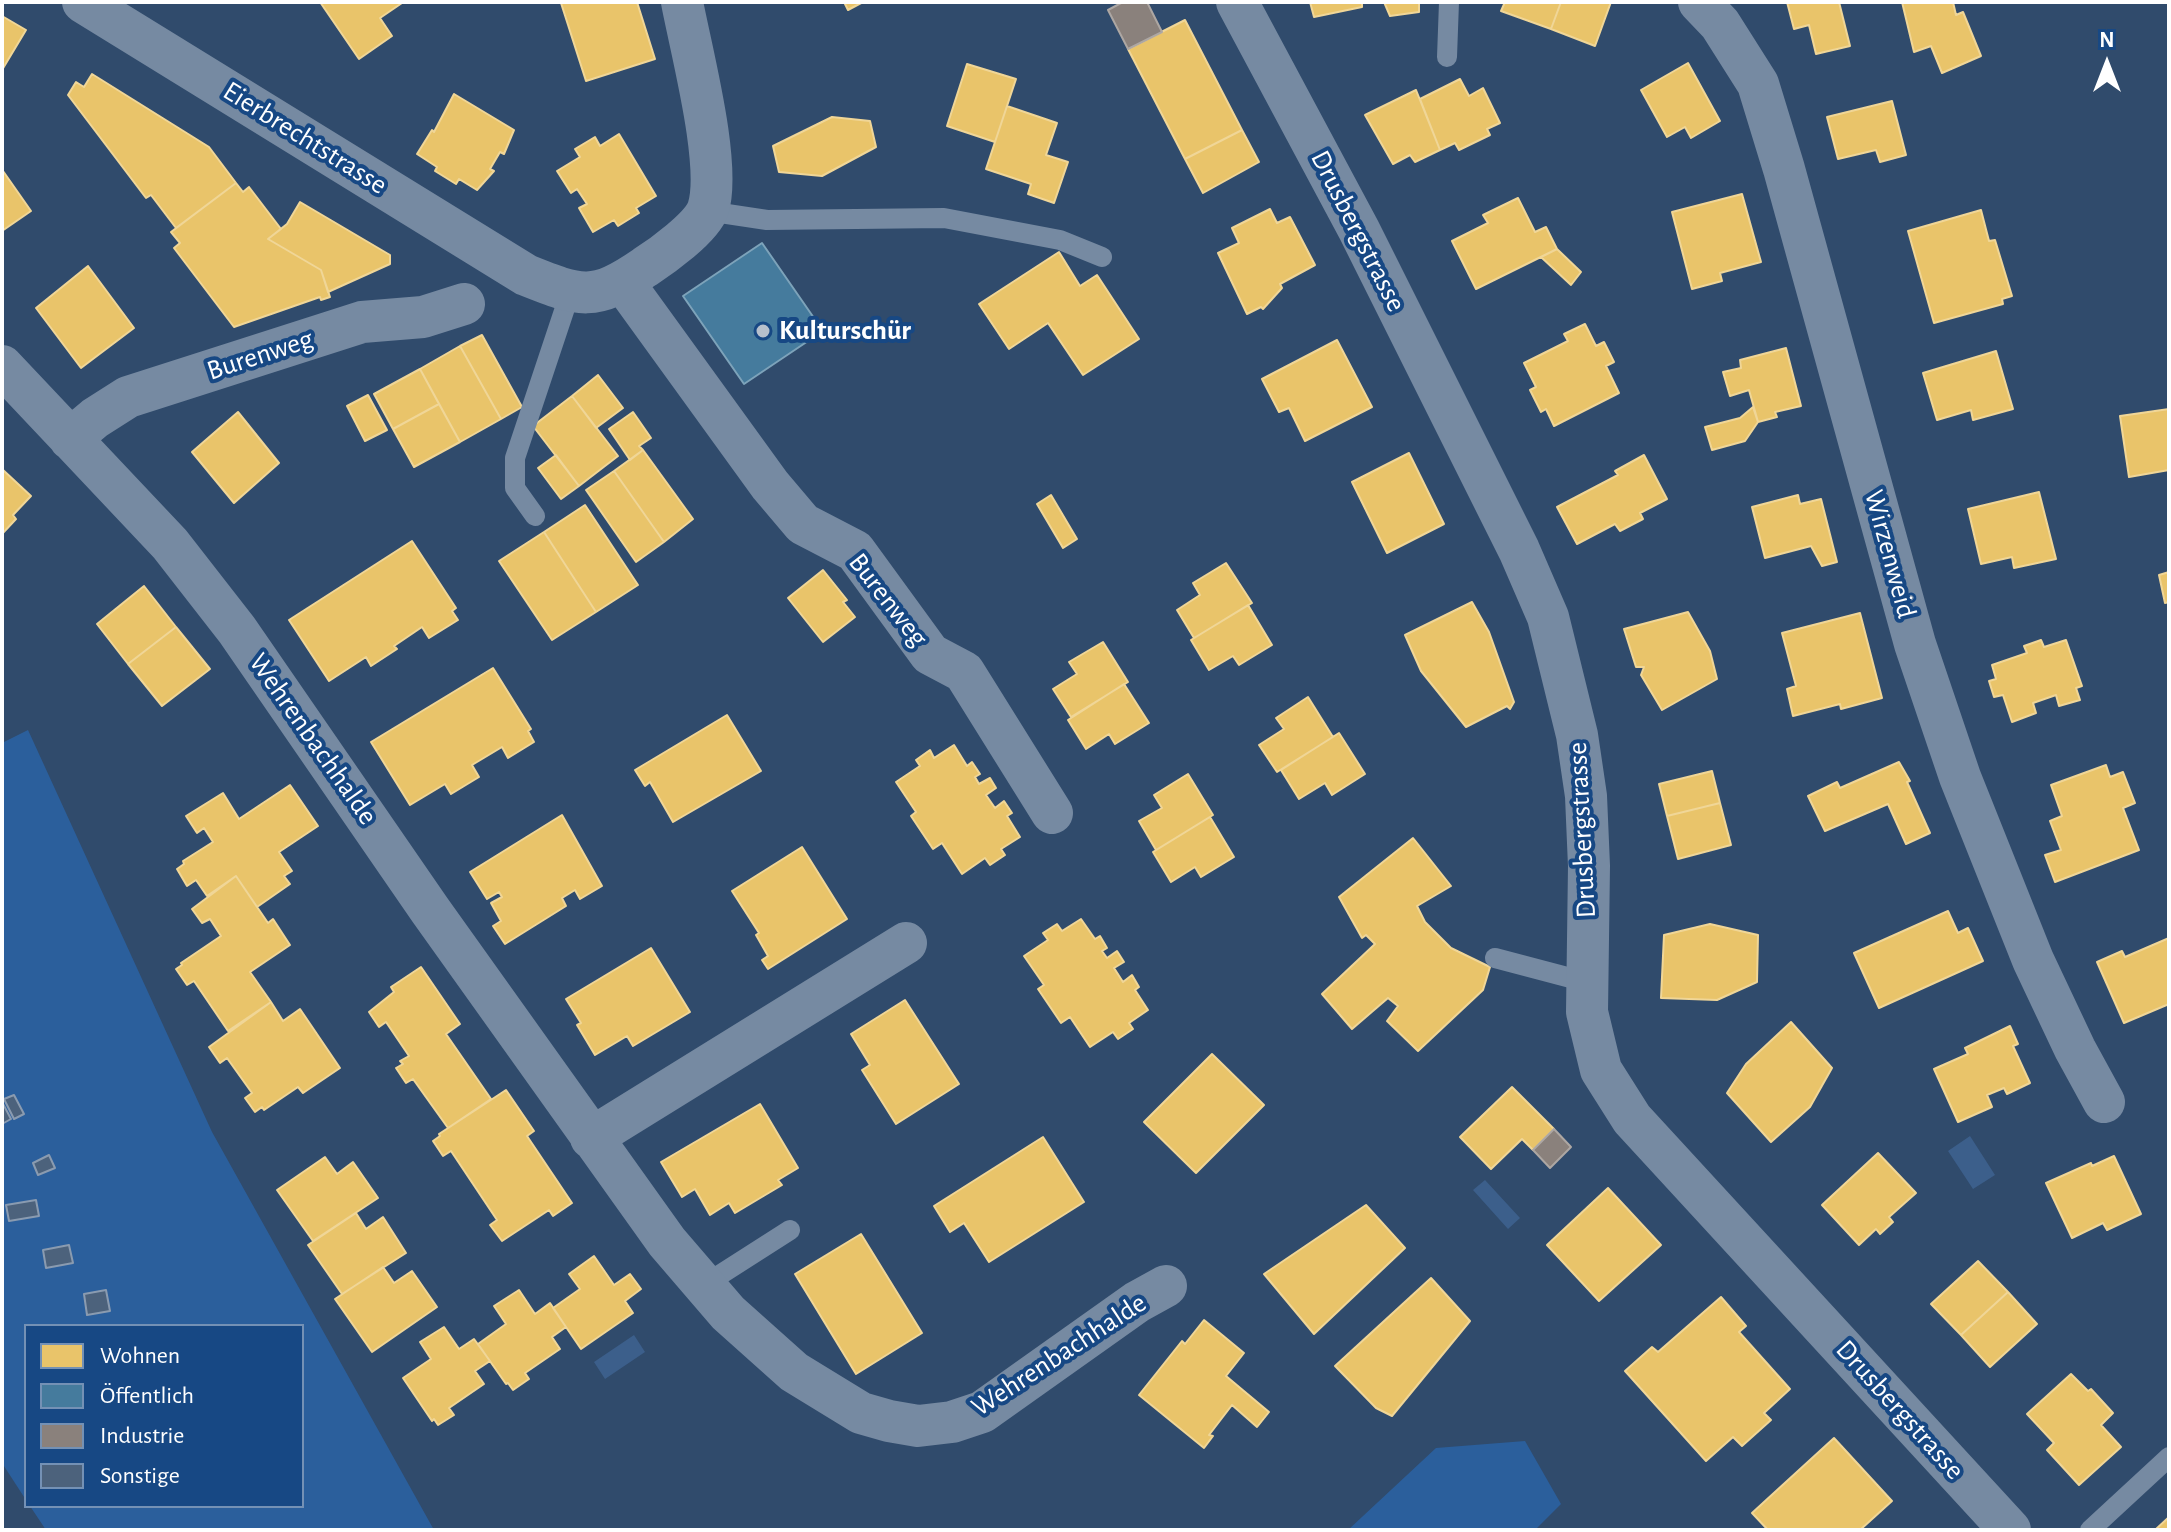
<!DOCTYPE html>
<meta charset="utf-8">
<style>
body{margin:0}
#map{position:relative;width:2171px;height:1532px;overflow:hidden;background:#304b6c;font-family:"Alegreya Sans",sans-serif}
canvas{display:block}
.frame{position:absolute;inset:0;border:4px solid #fff;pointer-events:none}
.legend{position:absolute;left:24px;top:1324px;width:280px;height:184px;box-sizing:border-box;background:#174884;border:2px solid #7491b5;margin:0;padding:10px 14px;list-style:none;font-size:24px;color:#fff}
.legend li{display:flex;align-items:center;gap:16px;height:40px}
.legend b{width:40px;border:2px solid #7491b5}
.north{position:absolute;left:2067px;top:24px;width:80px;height:80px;-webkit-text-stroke:6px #174884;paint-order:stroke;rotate:0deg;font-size:22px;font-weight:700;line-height:32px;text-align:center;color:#fff}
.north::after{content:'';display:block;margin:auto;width:28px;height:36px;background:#fff;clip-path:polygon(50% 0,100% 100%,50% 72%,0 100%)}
</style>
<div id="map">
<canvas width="2171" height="1532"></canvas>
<div class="frame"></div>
<ul class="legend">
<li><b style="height:22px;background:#e9c46a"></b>Wohnen</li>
<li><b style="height:22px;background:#457b9d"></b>Öffentlich</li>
<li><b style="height:22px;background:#8a817c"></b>Industrie</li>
<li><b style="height:22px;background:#4c627c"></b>Sonstige</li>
</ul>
<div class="north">N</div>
</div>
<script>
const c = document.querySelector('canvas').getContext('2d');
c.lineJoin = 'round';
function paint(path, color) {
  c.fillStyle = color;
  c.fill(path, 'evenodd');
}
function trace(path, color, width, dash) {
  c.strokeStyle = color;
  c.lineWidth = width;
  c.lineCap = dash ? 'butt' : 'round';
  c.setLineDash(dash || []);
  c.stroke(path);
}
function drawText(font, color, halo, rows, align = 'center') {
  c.font = font + ' "Alegreya Sans",sans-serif';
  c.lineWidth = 8;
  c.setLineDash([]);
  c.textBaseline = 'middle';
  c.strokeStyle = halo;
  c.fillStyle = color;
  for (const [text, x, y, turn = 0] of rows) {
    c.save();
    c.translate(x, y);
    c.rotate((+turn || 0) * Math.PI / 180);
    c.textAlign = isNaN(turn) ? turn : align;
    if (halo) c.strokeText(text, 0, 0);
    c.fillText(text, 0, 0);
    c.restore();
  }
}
const green = new Path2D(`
 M28,730L212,1132L434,1530H46L30,1506H302V1326H26V1500L2,1463V743Z
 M1525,1441L1561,1504L1535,1530H1348L1436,1448Z`);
const water = new Path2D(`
 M1970,1136L1995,1175L1973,1189L1948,1151Z
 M1485,1180L1520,1218L1508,1229L1473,1190Z
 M634,1335L645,1352L605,1379L594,1362Z`);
const homes = new Path2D(`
 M320,2H401L402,3L380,18L392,36L359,59Z
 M565,2H637L655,59L586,81L561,3Z
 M844,2H863L848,10Z
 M1310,2H1362V7L1314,17Z
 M1384,2H1419V12L1390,16Z
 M1505,2H1561L1551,29L1501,11Z
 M1561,2H1611L1595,46L1551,29Z
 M1787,2H1839L1850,46L1816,54L1809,25L1794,29Z
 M1902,2H1953L1956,15L1963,12L1981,56L1942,73L1931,46L1914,52Z
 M2,16L26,30L2,70Z
 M1185,20L1242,130L1185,159L1128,49Z
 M1688,63L1720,121L1691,138L1685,127L1667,137L1641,90Z
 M967,64L1016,79L995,142L947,126Z
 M92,74L209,147L236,183L176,228L151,195L146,198L68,95L76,82L84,87Z
 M1460,79L1469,96L1483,88L1500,123L1487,129L1490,135L1459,150L1455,143L1440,150L1420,99Z
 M1416,90L1440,150L1415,162L1410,155L1393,164L1365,115Z
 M454,94L514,130L504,154L500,152L490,169L494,171L477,190L459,179L456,184L435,171L437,167L417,154L432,130L434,132Z
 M1892,101L1906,155L1880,162L1876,150L1838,159L1827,117Z
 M1007,106L1057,123L1046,155L1068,162L1054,203L1028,194L1031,184L986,169Z
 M832,117L870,121L876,147L822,176L779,172L773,146Z
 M1242,130L1259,162L1203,193L1185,159Z
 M619,134L656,196L636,208L639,213L618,226L614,220L593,232L579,208L587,204L577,189L571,193L557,171L580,157L575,149L595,137L600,146Z
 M3,171L31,211L2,231V172Z
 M236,183L243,192L249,187L281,229L268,239L321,270L330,297L321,300L320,297L234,327L174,248L180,243L171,232Z
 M1742,194L1761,262L1720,273L1722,281L1692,289L1672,212Z
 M1518,198L1535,232L1546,227L1557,249L1476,289L1452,241L1488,223L1483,215Z
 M300,202L390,255V264L328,292L321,270L268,239L287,224Z
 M1270,209L1277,223L1290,217L1315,265L1280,284L1282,288L1263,309L1261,307L1247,314L1218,253L1239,243L1232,228Z
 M1981,210L1989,241L1995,240L2012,296L2002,299L2003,304L1934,323L1908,231Z
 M1557,249L1581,272L1571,285L1541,257Z
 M1059,252L1080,286L1097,275L1139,339L1083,375L1048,323L1009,349L979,304Z
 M88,266L134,328L81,368L36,308Z
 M1585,324L1596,346L1604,342L1614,362L1606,366L1619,393L1554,426L1546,409L1541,412L1530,390L1536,387L1524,363L1568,341L1564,334Z
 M482,335L522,407L501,419L460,346Z
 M1337,340L1372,407L1305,441L1289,408L1279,412L1262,379Z
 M460,346L501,419L460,442L420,369Z
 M1786,348L1801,406L1775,412L1777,417L1758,422L1749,390L1730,396L1723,372L1741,368L1740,360Z
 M1996,351L2013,409L1973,420L1971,410L1937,420L1923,373Z
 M420,369L439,404L393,429L374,394Z
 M598,375L623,408L596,428L572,396Z
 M368,395L387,430L365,441L347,406Z
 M572,396L618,456L579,486L533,426Z
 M439,404L460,442L414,467L393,429Z
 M1753,407L1758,422L1745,441L1712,450L1705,427L1740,418Z
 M2169,409V470L2129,477L2120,416Z
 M238,412L279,463L234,503L192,452Z
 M633,412L651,438L639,446L643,450L630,460L609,429Z
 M643,450L693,519L664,542L614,471Z
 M1409,453L1444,524L1387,553L1352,482Z
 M556,455L579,486L561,499L538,468Z
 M1644,455L1667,499L1640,513L1643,519L1620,531L1615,524L1577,544L1557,507L1618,475L1615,471Z
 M2,469L31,496L13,515L16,519L2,534Z
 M614,471L664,542L636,562L586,490Z
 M2039,492L2056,559L2014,568L2012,557L1981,564L1968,509Z
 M1051,495L1077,539L1063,548L1037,504Z
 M1798,495L1800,504L1821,499L1837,562L1822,566L1811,546L1765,558L1752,507Z
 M585,505L638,585L596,612L544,532Z
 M544,532L596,612L552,640L499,561Z
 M412,541L456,608L452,611L458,620L429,638L422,627L394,646L397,649L371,666L366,657L329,681L289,620Z
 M1226,563L1252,603L1194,638L1177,610L1200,595L1193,583Z
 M823,570L847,600L843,602L855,617L823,642L788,598Z
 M2169,572V602L2165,603L2159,575Z
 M144,586L176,627L128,664L97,624Z
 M1472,602L1489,632L1514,702L1510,709L1507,706L1466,727L1421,671L1405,635Z
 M1248,605L1272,645L1239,665L1233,656L1209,670L1191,640Z
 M1688,612L1710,651L1717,679L1662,710L1641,675L1644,667H1636L1624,629Z
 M1860,613L1882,698L1841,709L1840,704L1793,716L1787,689L1796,686L1782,633Z
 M176,627L210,669L162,706L128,664Z
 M2041,640L2044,647L2066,640L2082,686L2076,688L2080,700L2059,706L2056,695L2033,703L2036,713L2012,722L2003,695L1994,697L1989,681L1996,679L1992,665L2027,653L2024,646Z
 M1103,642L1128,682L1071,717L1053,689L1077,674L1069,662Z
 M493,668L531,729L528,731L534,742L508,758L502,747L472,765L479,777L451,794L445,784L410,805L371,742Z
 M1124,684L1149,723L1115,744L1109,734L1086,749L1068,720Z
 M1308,697L1333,737L1277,772L1259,745L1284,729L1276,718Z
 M727,715L761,771L673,822L650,782L645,786L635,770Z
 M1339,733L1365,774L1332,795L1325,783L1299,799L1281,770Z
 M954,745L967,766L972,762L980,774L975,777L979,784L990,778L996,788L986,795L995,808L1004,801L1012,813L1007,816L1020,837L1001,849L1005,855L990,865L985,858L962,874L942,843L933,849L911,816L916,812L896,782L920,766L916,760L930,750L934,758Z
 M1899,762L1910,781L1907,782L1930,833L1906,844L1888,804L1825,831L1808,796L1837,782L1840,788Z
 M2106,765L2110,777L2123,772L2135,803L2123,808L2139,850L2055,882L2045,855L2061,850L2050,821L2062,816L2051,785Z
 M1712,771L1720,803L1667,816L1659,784Z
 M1188,774L1213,815L1156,850L1139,821L1162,808L1154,795Z
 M290,785L318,826L279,852L292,871L284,876L290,884L257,907L236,876L207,896L196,880L187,886L177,869L184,864L183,861L213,842L204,828L197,833L186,816L223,793L239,819Z
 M1720,803L1731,845L1678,859L1667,816Z
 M562,815L602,886L580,899L575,890L562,898L566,906L505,944L493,926L501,921L491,903L502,897L499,892L487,899L470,872Z
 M1210,817L1234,857L1201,877L1195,867L1171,882L1153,852Z
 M1413,838L1451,886L1417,906L1425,922L1451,948L1490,967L1483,990L1418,1051L1387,1021L1398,1006L1388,998L1352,1029L1322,994L1375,944L1366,935L1362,938L1339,897Z
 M802,847L847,919L768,969L762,960L768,956L756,935L759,933L732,891Z
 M236,876L268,923L273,919L290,945L250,972L271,1002L228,1031L194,981L187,985L176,969L182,965L181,963L221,936L210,919L202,923L192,909Z
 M1948,911L1958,933L1968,928L1983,961L1879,1008L1854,953Z
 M1081,919L1095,939L1100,936L1107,948L1102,951L1107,958L1117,951L1124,962L1114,968L1123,982L1132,975L1139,987L1135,990L1148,1010L1129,1023L1133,1029L1118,1039L1113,1032L1090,1047L1070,1017L1061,1023L1038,989L1044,985L1024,956L1048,940L1043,933L1057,924L1062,931Z
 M1710,924L1758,935L1757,982L1717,1000L1661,998L1664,935Z
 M2169,938V1004L2124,1023L2097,962L2122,951L2125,957Z
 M651,948L690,1012L633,1046L627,1036L595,1055L577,1025L581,1023L566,999Z
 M421,967L460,1024L446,1034L491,1099L448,1128L413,1079L406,1083L396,1068L403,1064L400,1061L409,1056L386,1022L379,1027L369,1012L394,992L391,987Z
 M905,1000L959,1084L896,1124L862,1070L870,1065L851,1034Z
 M271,1002L283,1021L300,1009L340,1068L303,1093L298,1087L264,1110L262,1107L255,1112L245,1098L252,1093L227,1058L220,1063L209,1047Z
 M1791,1022L1832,1068L1810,1107L1771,1142L1727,1093L1746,1064Z
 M2010,1026L2018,1044L2013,1046L2030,1083L2007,1094L2004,1088L1987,1095L1992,1107L1958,1122L1934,1069L1968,1054L1965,1048Z
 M1212,1054L1264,1105L1196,1173L1144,1122Z
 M1512,1087L1554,1129L1533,1150L1522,1139L1491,1169L1460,1137Z
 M506,1090L534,1131L527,1136L572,1203L553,1216L549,1210L502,1241L490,1225L497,1220L451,1151L443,1156L433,1141L440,1136L439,1134Z
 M760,1104L798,1168L778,1180L782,1185L735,1213L729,1203L710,1215L695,1189L682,1197L661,1162Z
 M1043,1137L1084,1202L989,1262L964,1223L950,1232L934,1206Z
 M1878,1153L1916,1193L1889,1217L1893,1222L1880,1234L1876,1229L1859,1245L1822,1205Z
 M2114,1156L2141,1214L2107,1230L2103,1223L2072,1238L2046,1183L2091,1163L2092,1166Z
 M325,1157L337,1174L353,1162L378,1198L313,1241L277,1190Z
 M1608,1188L1661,1245L1599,1301L1547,1245Z
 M1366,1205L1405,1248L1314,1334L1264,1274Z
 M356,1213L366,1229L383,1217L406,1253L342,1294L308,1245Z
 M861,1234L922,1333L856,1374L795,1274Z
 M594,1256L614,1285L630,1274L641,1289L625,1301L633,1313L581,1349L553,1308L580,1289L569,1274Z
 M1978,1261L2008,1292L1961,1335L1931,1304Z
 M383,1267L394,1283L412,1271L437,1307L372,1352L335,1299Z
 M1431,1278L1470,1321L1392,1416L1376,1408L1335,1366Z
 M519,1290L535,1314L550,1303L566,1327L552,1337L560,1349L525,1373L529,1379L513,1390L508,1383L506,1384L478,1344L506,1324L494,1306Z
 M2008,1292L2037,1324L1990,1367L1961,1335Z
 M1721,1297L1746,1326L1739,1332L1790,1389L1764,1413L1771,1420L1742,1446L1733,1437L1706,1461L1625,1371L1652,1347L1658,1352Z
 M1204,1320L1244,1353L1226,1376L1269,1412L1257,1427L1232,1405L1209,1435L1213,1436L1204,1448L1139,1395L1182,1341L1185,1344Z
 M444,1327L459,1349L474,1339L490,1361L475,1371L484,1384L449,1408L454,1415L438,1425L434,1419L432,1421L403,1378L431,1359L420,1342Z
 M2071,1374L2088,1391L2091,1389L2113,1413L2101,1425L2121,1447L2079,1485L2047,1450L2054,1443L2027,1414Z
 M1834,1438L1892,1501L1860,1530H1768L1752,1513Z
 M2169,1517V1530H2155Z`);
const public = new Path2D(`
 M762,243L823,331L744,384L683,296Z`);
const industry = new Path2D(`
 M1123,2H1147L1162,32L1128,49L1108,10Z
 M1554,1129L1571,1147L1550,1168L1533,1150Z`);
const building = new Path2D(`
 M14,1095L24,1114L14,1119L4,1099Z
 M2,1102L11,1119L2,1124Z
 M49,1155L55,1168L38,1175L33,1163Z
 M36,1200L39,1216L9,1221L6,1205Z
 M69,1245L73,1263L46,1268L43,1250Z
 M106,1290L110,1311L87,1315L84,1294Z`);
const service = new Path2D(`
 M1447,57L1449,2
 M707,211L767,220L944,218L1060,240L1102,257
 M535,516L515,488V458L570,293
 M1495,958L1586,982
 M704,1285L790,1230
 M2090,1530L2169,1457`);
const minor = new Path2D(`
 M83,2L526,275C581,297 594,302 645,267C662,256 701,228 708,209C722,165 691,50 682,2
 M1237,2L1359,230L1519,550L1548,617L1577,735L1586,796L1589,866L1587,1012L1601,1070L1632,1119L2010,1530
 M1699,2L1720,24L1758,84L1784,169L1915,644L1960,777L2033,960L2075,1049L2104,1102
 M623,282L770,485L803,524L855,551L930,654L964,672L1052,813
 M2,366L170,544L237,630L430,910L667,1242L728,1313L794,1372L861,1413L889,1421L918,1426L952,1422L982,1412L1137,1302L1166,1286
 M70,439L95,418L128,397L362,322L423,317L464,304
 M591,1138L906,943`);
const markers = [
 [763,331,8,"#b7c0cc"]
];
const streetNames = [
 ["Eierbrechtstrasse",305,138,32],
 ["Drusbergstrasse",1358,231,63],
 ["Burenweg",260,355,-18],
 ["Wirzenweid",1890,554,75],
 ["Burenweg",888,600,52],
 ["Wehrenbachhalde",313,739,55],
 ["Drusbergstrasse",1582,830,-93],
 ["Wehrenbachhalde",1059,1355,-33],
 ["Drusbergstrasse",1900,1410,48]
];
const poiNames = [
 ["Kulturschür",779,331]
];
paint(green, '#2b5f9c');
paint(water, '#3c5f8b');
paint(homes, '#e9c46a');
trace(homes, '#f0d697', 2);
paint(public, '#457b9d');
trace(public, '#7da3ba', 2);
paint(industry, '#8a817c');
trace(industry, '#ada7a3', 2);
paint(building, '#4c627c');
trace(building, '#8a9bb0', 2);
trace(service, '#768aa2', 20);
trace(minor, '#768aa2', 42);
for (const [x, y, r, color] of markers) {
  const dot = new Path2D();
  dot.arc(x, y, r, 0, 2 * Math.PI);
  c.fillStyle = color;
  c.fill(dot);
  trace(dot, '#174884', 3);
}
drawText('28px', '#fff', '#174884', streetNames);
drawText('bold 28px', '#fff', '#174884', poiNames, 'left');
</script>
